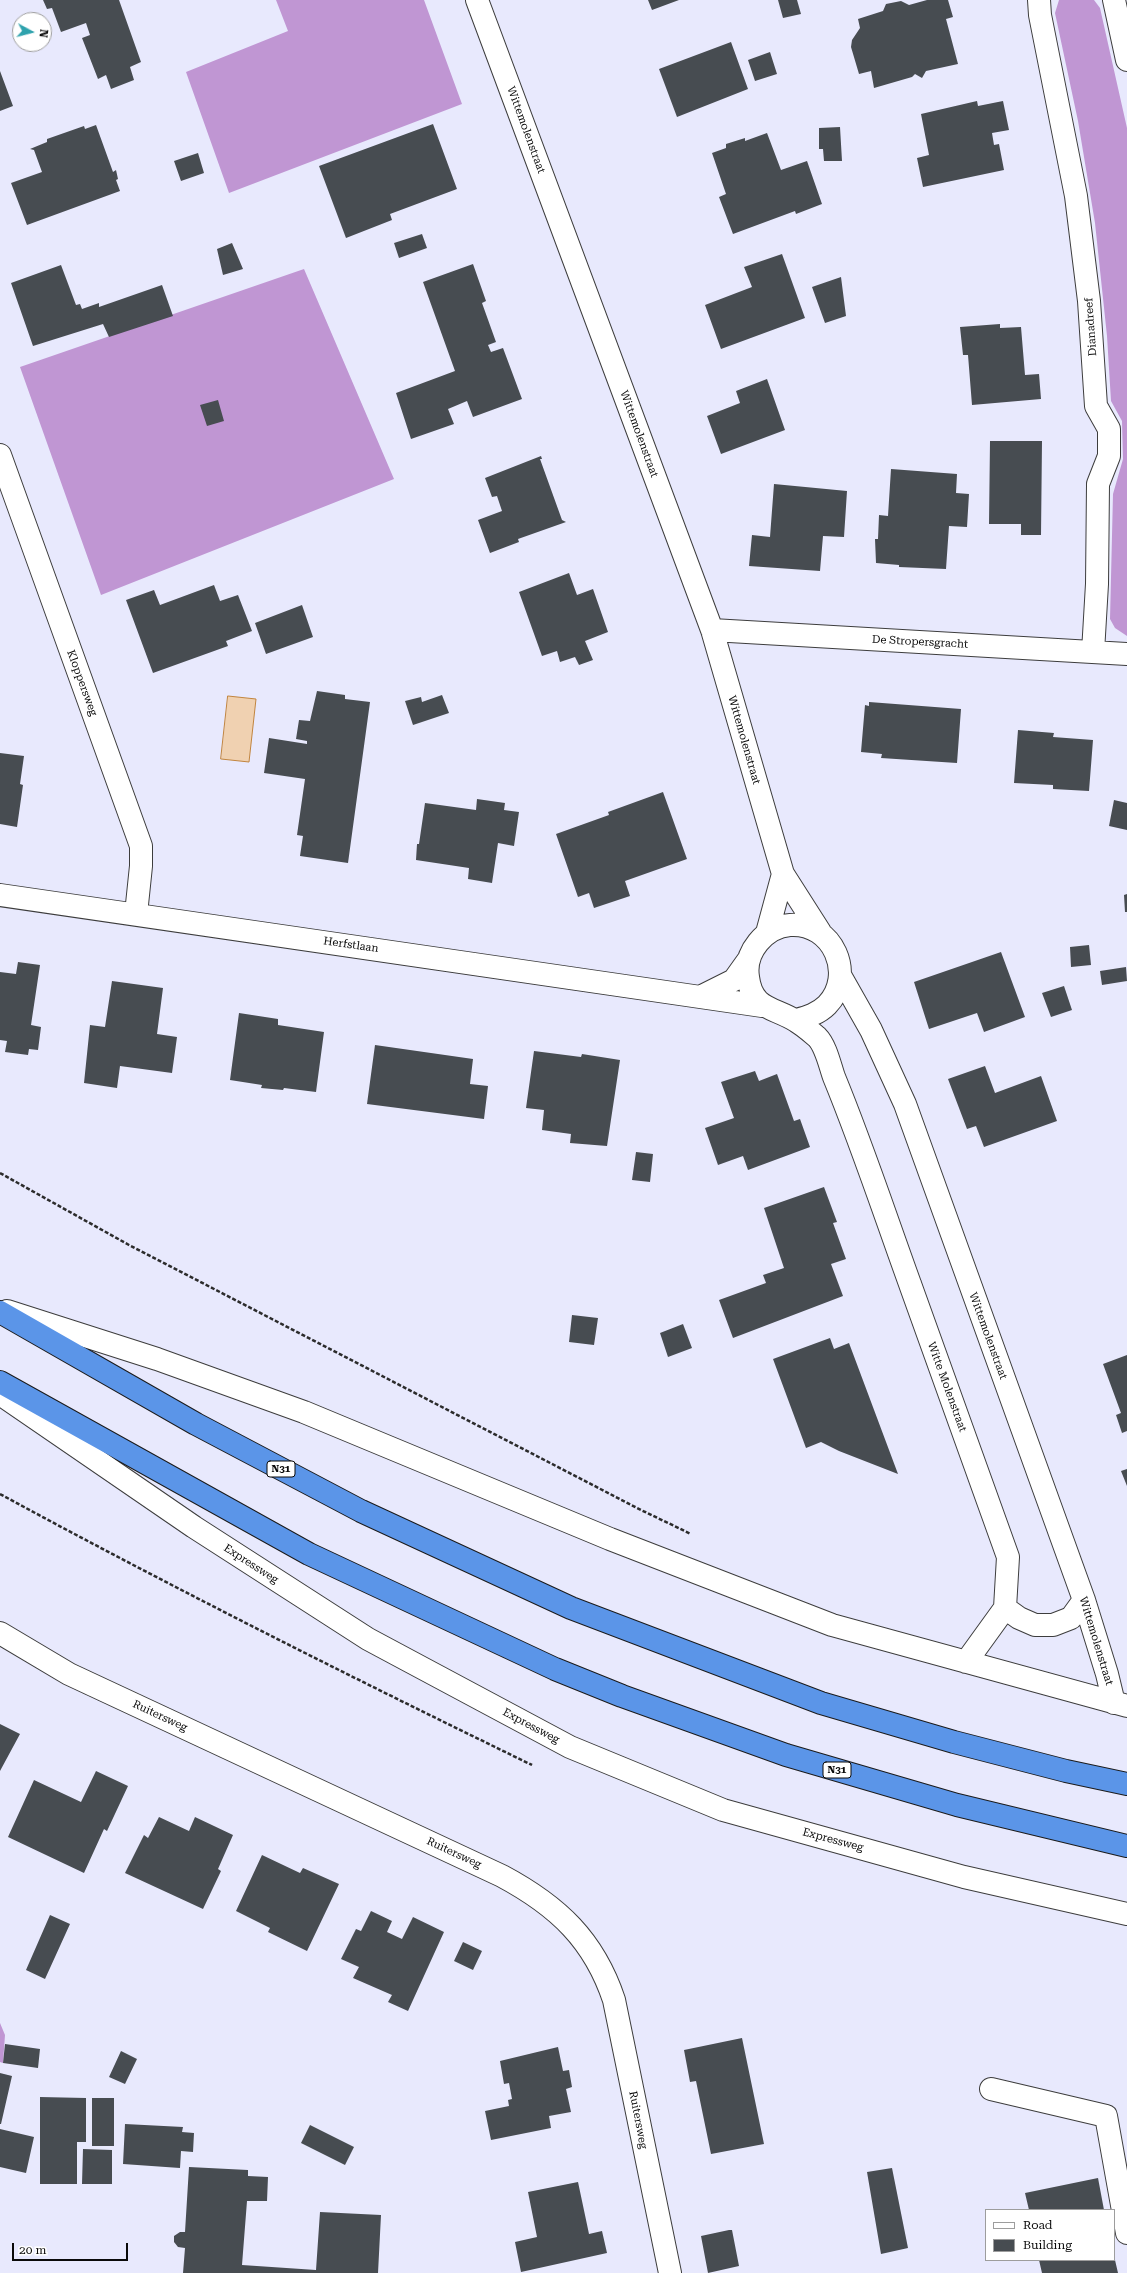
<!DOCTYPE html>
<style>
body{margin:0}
#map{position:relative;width:1127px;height:2273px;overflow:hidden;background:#e8e9fd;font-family:"Roboto Serif",serif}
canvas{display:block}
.legend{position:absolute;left:985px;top:2209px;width:130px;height:52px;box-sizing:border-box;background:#fff;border:1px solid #9d9d9d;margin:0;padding:5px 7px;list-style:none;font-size:12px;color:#0a0a0a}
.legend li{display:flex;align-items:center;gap:8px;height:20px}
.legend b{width:20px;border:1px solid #9d9d9d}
.north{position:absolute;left:12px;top:12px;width:40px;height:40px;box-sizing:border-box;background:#fff;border:1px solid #9d9d9d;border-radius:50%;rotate:97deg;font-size:11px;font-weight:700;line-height:16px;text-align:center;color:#0a0a0a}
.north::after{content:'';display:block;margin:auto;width:14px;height:18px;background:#2ea2ad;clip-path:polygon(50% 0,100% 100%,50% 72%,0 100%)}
.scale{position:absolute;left:12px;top:2243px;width:116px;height:18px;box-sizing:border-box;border:2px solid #0a0a0a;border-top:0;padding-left:5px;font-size:12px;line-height:14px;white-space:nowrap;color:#0a0a0a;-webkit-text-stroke:3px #fff;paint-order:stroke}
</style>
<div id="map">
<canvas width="1127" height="2273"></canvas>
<ul class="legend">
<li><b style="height:5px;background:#fff"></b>Road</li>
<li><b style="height:11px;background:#474c51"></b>Building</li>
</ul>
<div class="north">N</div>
<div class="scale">20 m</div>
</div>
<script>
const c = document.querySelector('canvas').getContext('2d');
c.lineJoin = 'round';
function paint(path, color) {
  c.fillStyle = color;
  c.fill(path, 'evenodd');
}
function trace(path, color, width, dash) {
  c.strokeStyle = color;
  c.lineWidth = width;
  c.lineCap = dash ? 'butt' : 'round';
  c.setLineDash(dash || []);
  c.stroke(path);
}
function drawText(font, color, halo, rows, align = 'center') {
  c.font = font + ' "Roboto Serif",serif';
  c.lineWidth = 4;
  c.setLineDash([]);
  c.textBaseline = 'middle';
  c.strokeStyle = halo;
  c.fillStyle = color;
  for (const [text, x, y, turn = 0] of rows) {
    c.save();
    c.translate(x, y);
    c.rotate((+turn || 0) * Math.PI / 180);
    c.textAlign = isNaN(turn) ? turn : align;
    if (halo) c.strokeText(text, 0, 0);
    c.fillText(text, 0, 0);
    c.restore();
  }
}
const forest = new Path2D(`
 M276,0H424L462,104L229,193L186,72L288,31Z
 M1059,0H1094L1100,8L1127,128V636L1115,628L1110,619L1113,494L1123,459L1122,421L1111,401L1107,336L1095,223L1078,121L1055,13Z
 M304,269L394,479L101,595L20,367Z
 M0,2023L5,2035L3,2063L0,2062Z`);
const water = new Path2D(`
 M228,696L256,699L249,762L221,759Z`);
const building = new Path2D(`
 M43,0H119L141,62L130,67L134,80L111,89L106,75L98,79L82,38L90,35L86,23L61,32L52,8L47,9Z
 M648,0H679L652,10Z
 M778,0H797L801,14L783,18Z
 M927,0H948L953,17L946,19L958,64L926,71L922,78L915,74L912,77L874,88L871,71L859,74L851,47L852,40L860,28L858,19L883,11L886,4L901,1L909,5Z
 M731,42L748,89L677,117L659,69Z
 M770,52L777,74L755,81L748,60Z
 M0,71L13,106L0,111Z
 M977,101L978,106L1003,101L1009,130L992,133L994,145L999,144L1004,170L923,187L917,158L929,155L921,114Z
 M433,124L457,189L390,214L392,220L346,238L319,166Z
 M96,125L113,172L116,170L118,179L116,180L120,191L27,225L11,183L42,172L34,150L30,149L47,142V139L84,126L85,129Z
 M840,127L842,161H824L823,149H819V128Z
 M767,133L781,170L807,161L822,204L796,214L795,211L733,234L719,197L726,194L712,153L726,148V144L745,138V141Z
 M198,153L204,173L181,181L174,161Z
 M422,234L427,248L399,258L394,243Z
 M232,243L243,269L223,275L217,249Z
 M782,254L805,318L721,349L705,305L752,287L744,267Z
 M473,264L486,301L482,303L496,342L488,345L491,352L503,348L522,399L473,417L467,401L448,409L454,424L411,439L396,393L455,371L423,282Z
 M61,265L76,305L80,304L82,309L99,303V307L162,285L173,316L109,337L103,324L33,346L11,283Z
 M841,277L846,316L825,323L812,287Z
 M1000,324V328L1021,327L1025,375L1039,374L1041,399L972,405L968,355H963L960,327Z
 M767,379L785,430L721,454L707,416L740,403L736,391Z
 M218,400L224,421L207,426L200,405Z
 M990,441H1042L1041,535H1021V524H989Z
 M541,456L542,459H540L562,520L566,522L518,539L519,542L490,553L478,520L502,511L497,496L492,497L485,478Z
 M891,469L957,474L956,493L969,494L967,527L949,526L946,569L899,567V565L876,563L875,539H878L879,515L888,516Z
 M774,484L847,491L844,537L823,536L820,571L749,566L752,535L770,537Z
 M569,573L577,595L593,589L608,632L585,641L593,660L579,665L575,657L560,662L557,651L542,656L519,592Z
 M214,585L220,601L238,595L252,631L226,641L228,646L153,673L126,600L154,590L160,605Z
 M302,605L313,637L266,654L255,623Z
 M317,691L345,695V699L370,702L348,863L300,856L303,836L297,835L305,779L264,773L269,738L307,744V741L296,739L299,720L310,721Z
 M442,695L449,713L413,725L405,701L421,697L422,702Z
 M869,702L961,709L957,763L881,758L882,754L861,752L865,705L869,706Z
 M1018,730L1054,733L1053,737L1093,740L1089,791L1053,789V785L1014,783Z
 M0,753L24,756L20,784L23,785L17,827L0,824Z
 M663,792L687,859L625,881L630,896L594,908L589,893L578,897L556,834L609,815L608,812Z
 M477,799L505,803L504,810L519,812L514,846L498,843L492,883L468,879L469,868L416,860L417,844H419L425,803L476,810Z
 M1114,800L1127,803V830L1109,826Z
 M1127,894V912H1125L1124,895Z
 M1089,945L1091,965L1071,967L1070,947Z
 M1001,952L1025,1017L984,1032L977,1013L929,1029L914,982Z
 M18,962L40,965L31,1025L41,1027L38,1050L29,1049L28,1055L5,1052L7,1041L0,1040V972L16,974Z
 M1126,967L1127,981L1102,985L1100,971Z
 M112,981L163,988L157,1034L177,1037L172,1073L120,1066L117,1088L84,1083L90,1025L105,1027Z
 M1064,986L1072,1010L1051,1017L1042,993Z
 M239,1013L278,1019V1025L324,1032L316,1092L284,1088L283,1090L261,1088L262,1085L230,1080Z
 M375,1045L473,1059L470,1084L488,1086L484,1119L367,1104Z
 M534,1051L581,1057L582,1054L620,1060L607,1146L570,1143L571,1134L542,1130L544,1110L526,1108Z
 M985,1066L995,1093L1041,1076L1057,1121L984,1147L976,1126L967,1129L948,1079Z
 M755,1071L759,1081L777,1074L794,1121L800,1119L810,1147L748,1170L743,1156L718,1165L705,1128L734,1118L721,1082Z
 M636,1152L653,1154L650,1182L632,1180Z
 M824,1187L837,1222L833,1223L846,1259L831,1264L843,1296L733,1338L719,1300L766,1283L763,1275L784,1268L764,1208Z
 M572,1315L598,1318L594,1345L569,1342Z
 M683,1324L692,1348L668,1357L660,1333Z
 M830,1338L834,1349L849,1343L898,1474L839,1451L821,1442L806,1448L773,1359Z
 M1127,1355V1431L1122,1433L1116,1415L1121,1413L1103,1364Z
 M1127,1469V1486L1121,1471Z
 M0,1724L20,1734L0,1771Z
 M96,1771L128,1786L107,1831L104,1829L84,1873L8,1837L34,1780L81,1802Z
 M159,1817L189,1831L195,1817L233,1835L218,1869L221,1871L203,1909L125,1873L144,1835L148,1838Z
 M262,1855L300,1873L303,1868L339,1884L307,1951L268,1932L270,1928L236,1911Z
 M371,1911L392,1921L387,1932L402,1939L413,1917L444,1932L408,2011L388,2002L392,1995L353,1978L359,1967L341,1959L356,1929L361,1931Z
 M50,1915L70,1924L45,1979L26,1970Z
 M463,1942L482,1951L473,1970L454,1961Z
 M742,2038L764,2144L711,2154L696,2081L690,2082L684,2050Z
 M5,2044L40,2049L38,2068L3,2063Z
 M558,2047L563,2071L569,2070L572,2087L566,2089L571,2112L549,2116L551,2128L491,2140L485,2111L509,2106L508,2100L512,2099L509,2083L504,2084L500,2061Z
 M121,2051L137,2059L125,2084L109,2077Z
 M0,2073L12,2076L1,2124H0Z
 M40,2097L86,2098V2142H77V2184H40Z
 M92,2098H114V2146H92Z
 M125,2124L183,2127L182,2132L194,2133L193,2152L181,2151L180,2168L123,2164Z
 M310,2125L354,2147L345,2165L301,2143Z
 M0,2129L34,2137L26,2173L0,2167Z
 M83,2149L112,2150V2184H82Z
 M189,2167L248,2170V2176L268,2177L267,2201H247L242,2265L316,2270L320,2212L381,2215L378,2273H183L185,2248L178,2247L174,2242V2236L180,2232H185Z
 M892,2168L908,2248L881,2254L867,2172Z
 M1098,2178L1104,2210H1029L1025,2193Z
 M578,2182L589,2234L602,2231L607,2253L521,2272L515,2242L537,2237L528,2192Z
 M729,2230H732L739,2266L708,2273L701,2236Z
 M1039,2260H1115L1118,2273H1042Z`);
const path = new Path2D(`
 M0,1173L129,1245L641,1510L691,1534
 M0,1494C175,1589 353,1678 532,1765`);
const minor = new Path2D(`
 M477,0L712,630L783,874L820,932
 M1039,0L1040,15L1076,196L1089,301L1096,406L1109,429V456L1098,484L1097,584L1093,652
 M1114,0L1127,60
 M0,455L141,846V866L136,914
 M712,630L1127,654
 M0,895L762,1006
 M767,933L783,874
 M841,977L871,1030L905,1104L1084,1600L1107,1674L1114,1703
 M702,996L734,980L749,959
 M796,1020C807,1017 818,1014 827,1005C856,975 833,922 790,925C765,927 744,952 748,977C752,1010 774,1007 796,1021C803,1025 811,1032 817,1037C826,1046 830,1066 834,1077C862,1145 885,1215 910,1284C943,1375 976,1466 1008,1557L1005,1608L966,1662
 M7,1311L157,1359L304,1412L610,1539L832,1625L1127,1706
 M0,1394L194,1527L368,1639L570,1747L723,1810L964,1877L1127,1914
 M1005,1608L1019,1618L1035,1625H1053L1071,1618L1084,1600
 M0,1633L69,1674L502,1876C558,1906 594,1940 614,2000L670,2273
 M991,2089L1106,2116L1127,2233`);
const highway = new Path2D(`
 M0,1312L196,1424L361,1511L571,1608L821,1703L954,1742L1066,1771L1127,1784
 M0,1382L309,1554L555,1669L622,1696L786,1755L957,1805L1127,1846`);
const shields = [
 [281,1469,28],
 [837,1770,28]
];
const shieldNames = [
 ["N31",281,1469],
 ["N31",837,1770]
];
const streetNames = [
 ["Wittemolenstraat",526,130,70],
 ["Dianadreef",1091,327,-94],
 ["Wittemolenstraat",639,434,70],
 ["De Stropersgracht",920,642,3],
 ["Kloppersweg",82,683,70],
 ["Wittemolenstraat",744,740,74],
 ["Herfstlaan",351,945,8],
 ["Wittemolenstraat",988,1336,70],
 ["Witte Molenstraat",947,1387,70],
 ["Expressweg",251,1564,33],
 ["Wittemolenstraat",1096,1641,73],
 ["Ruitersweg",160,1716,25],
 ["Expressweg",531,1726,28],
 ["Expressweg",833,1840,15],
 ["Ruitersweg",454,1853,25],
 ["Ruitersweg",638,2120,79]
];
paint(forest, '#c096d3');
paint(water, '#f0d1b1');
trace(water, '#c1843e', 1);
paint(building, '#474c51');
trace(minor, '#3d3d3d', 24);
trace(highway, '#1b1b1b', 24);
trace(path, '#2c2c2c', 2.5, [4, 2]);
trace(minor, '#fff', 22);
trace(highway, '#5b95e8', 22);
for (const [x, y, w] of shields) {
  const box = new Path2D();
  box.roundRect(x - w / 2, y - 8, w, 16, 3);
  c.fillStyle = '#fff';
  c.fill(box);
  trace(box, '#0a0a0a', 1);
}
drawText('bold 10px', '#0a0a0a', null, shieldNames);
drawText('11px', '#0a0a0a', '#fff', streetNames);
</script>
